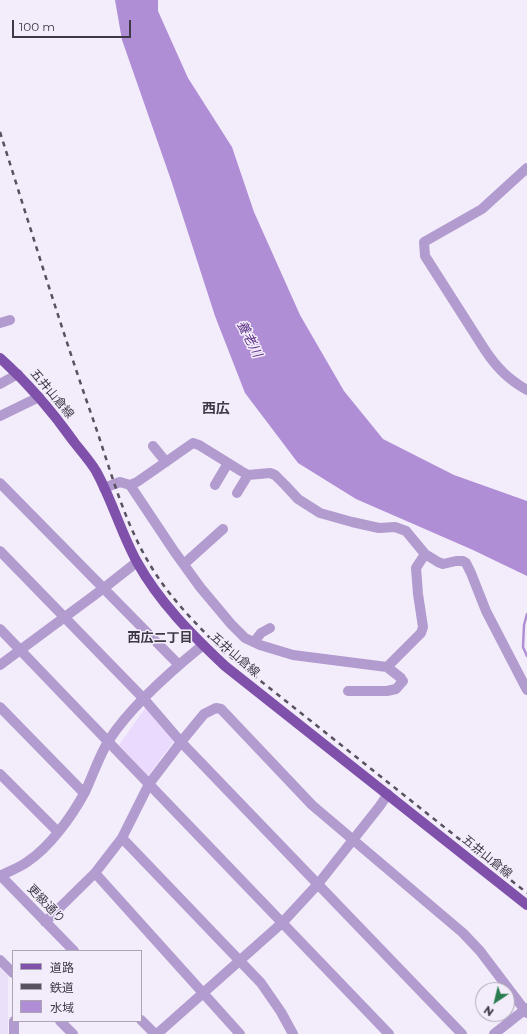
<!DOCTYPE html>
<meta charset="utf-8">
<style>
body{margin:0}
#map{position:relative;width:527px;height:1034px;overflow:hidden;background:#f3edfb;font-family:Montserrat,"Noto Sans JP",sans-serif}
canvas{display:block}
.legend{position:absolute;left:12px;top:950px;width:130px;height:72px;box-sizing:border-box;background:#f3edfb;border:1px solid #aba5b3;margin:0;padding:5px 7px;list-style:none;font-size:12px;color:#3f3946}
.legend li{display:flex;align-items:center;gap:8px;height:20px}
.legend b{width:20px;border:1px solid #aba5b3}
.north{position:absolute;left:475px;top:982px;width:40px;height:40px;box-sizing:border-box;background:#f3edfb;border:1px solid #aba5b3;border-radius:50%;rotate:215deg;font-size:11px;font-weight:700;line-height:16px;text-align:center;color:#3f3946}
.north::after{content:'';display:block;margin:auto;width:14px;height:18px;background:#2a7c4e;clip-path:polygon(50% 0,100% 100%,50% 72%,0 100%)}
.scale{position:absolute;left:12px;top:20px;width:119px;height:18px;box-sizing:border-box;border:2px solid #3f3946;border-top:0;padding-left:5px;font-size:12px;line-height:14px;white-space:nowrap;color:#3f3946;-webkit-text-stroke:3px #f3edfb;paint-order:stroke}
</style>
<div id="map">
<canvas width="527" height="1034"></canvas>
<ul class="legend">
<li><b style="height:5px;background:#7f51ab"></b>道路</li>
<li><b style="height:5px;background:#58525f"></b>鉄道</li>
<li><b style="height:11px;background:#b08ed6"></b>水域</li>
</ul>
<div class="north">N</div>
<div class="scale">100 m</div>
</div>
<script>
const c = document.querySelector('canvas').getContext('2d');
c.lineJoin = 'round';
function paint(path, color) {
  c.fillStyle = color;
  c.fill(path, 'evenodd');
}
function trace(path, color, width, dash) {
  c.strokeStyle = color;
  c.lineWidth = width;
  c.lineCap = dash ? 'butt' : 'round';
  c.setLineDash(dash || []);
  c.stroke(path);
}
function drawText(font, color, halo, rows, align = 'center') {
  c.font = font + ' Montserrat,"Noto Sans JP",sans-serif';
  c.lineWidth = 3;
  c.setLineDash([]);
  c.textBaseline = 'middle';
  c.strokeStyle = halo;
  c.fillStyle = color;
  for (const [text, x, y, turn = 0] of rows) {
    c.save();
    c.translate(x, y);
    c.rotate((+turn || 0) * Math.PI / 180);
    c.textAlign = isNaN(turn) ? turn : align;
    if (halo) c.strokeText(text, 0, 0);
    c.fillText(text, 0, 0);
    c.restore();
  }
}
const built = new Path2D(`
 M0,968L8,976V1034H0Z`);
const green = new Path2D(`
 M146,707L176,738L148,776L119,745Z`);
const water = new Path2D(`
 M115,0H158V11L188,78L232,147L254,212L300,315L344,391L383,439L454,475L527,501V576L473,550L356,499L298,463L245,393L215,316L171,180L122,40Z`);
const stream = new Path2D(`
 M527,614L524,625L523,647L527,656`);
const minor = new Path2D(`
 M527,168L482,209L424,242L425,256L485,350C497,368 508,379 527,390
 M0,323L10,320
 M0,384L18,374
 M0,416L39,397
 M153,446L166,462
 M0,483L179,665
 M130,485L174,551L200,587L231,624L245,638L260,645L293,655L387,667L401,678
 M215,485L228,463
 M104,488L120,482L130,485L137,482L193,443L199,445L241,471L248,475L270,473L275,475L286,486L298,499L320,513L352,522L379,528L395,527L406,531L425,554L438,562L443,564L456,561H463L466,563L471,573L486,611L527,690
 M237,493L248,475
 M0,551L144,699L181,742L462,1034
 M184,564L223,529
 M0,629L389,1034
 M254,642L261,633L270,628
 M0,665L104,588L137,562
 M387,667L421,633L423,627L418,594L416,568L425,554
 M348,691H387L396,689L403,681
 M0,707L84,793
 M0,774L58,832
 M122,838L261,983L281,1012L293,1034
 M95,873L240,1034
 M0,875L74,951
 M0,876C9,871 19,868 27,862C50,847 72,816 85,792C93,775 99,756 109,740C131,706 171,671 203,645
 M45,922L95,873L122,838L149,784L181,742L204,714L216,708L221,709L312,805L463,933L480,951L527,1013
 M0,960L13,973
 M141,1020L155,1034
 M60,1021L73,1034
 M14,1034V1021
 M157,1034L282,923L318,884L379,807L388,794
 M494,1034L527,1008`);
const major = new Path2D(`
 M0,358C28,383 52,411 74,442C81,451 90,461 96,471C112,500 121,533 137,562C159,602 192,635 225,666L527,905`);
const rail = new Path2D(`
 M0,132C31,230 61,328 95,425C111,472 124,521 149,563C168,596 196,624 223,651L527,893`);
const streetNames = [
 ["五井山倉線",52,394,50],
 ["五井山倉線",235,655,41],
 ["五井山倉線",487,857,39],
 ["更級通り",46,904,46]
];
const waterNames = [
 ["養老川",249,339,63]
];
const neighbourhoodNames = [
 ["西広二丁目",160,638]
];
const quarterNames = [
 ["西広",216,409]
];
paint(built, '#ebe0f9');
paint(green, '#eadafd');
paint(water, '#b08ed6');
trace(stream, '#b08ed6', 2.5);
trace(minor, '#b29bce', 10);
trace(major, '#7f51ab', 10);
trace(rail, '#58525f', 2.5, [5, 5]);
drawText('12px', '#3f3946', '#f3edfb', streetNames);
drawText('italic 13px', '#5e3186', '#f3edfb', waterNames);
drawText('bold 13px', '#3f3946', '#f3edfb', neighbourhoodNames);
drawText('bold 14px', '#3f3946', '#f3edfb', quarterNames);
</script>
